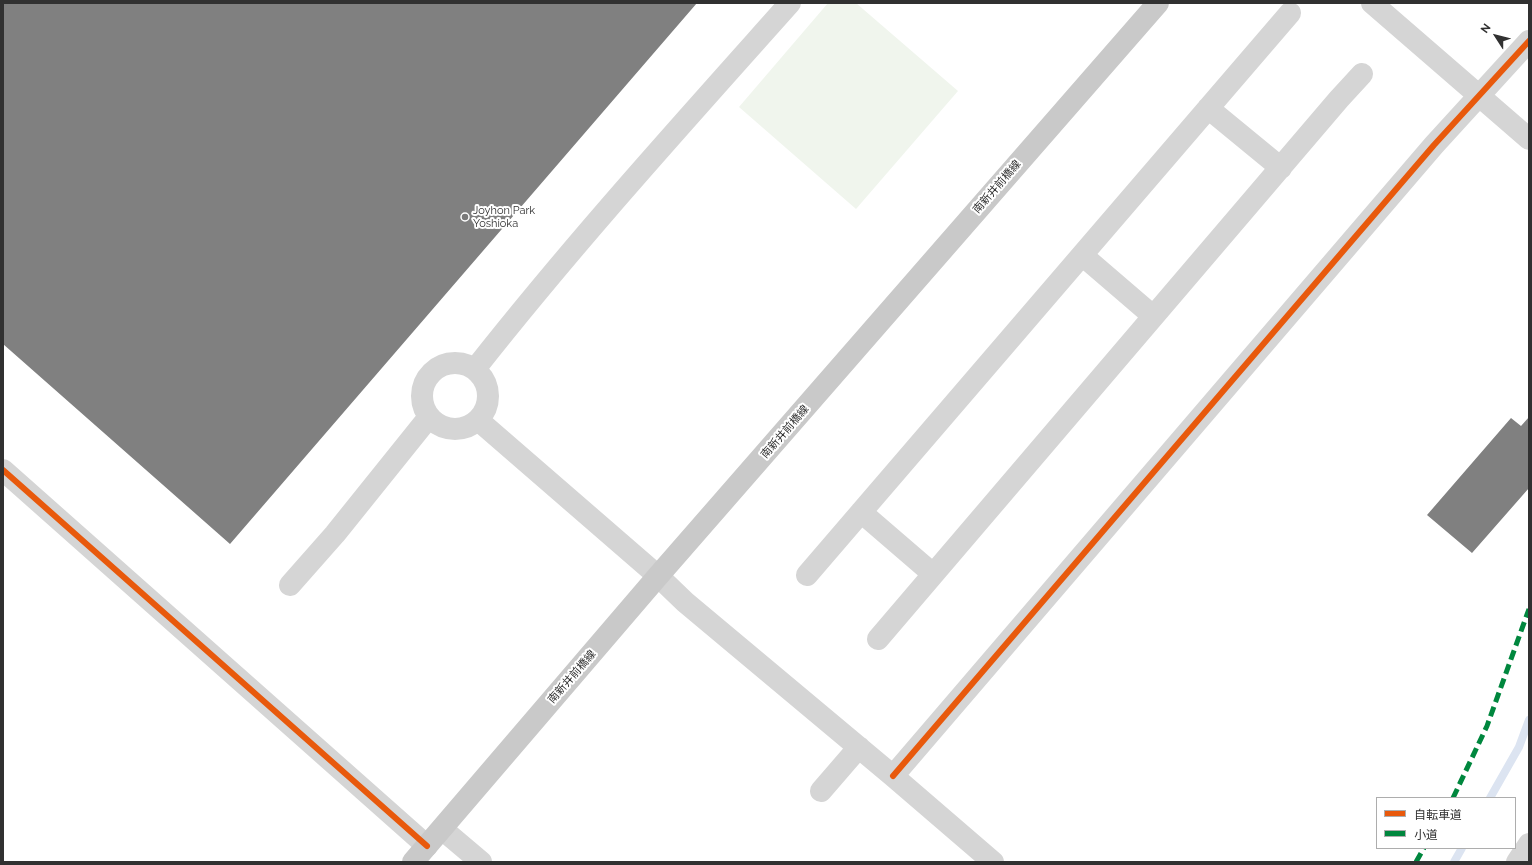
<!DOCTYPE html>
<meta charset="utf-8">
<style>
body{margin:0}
#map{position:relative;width:1532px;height:865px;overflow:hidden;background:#fff;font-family:Raleway,"Noto Sans JP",sans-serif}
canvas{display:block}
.frame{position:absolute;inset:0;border:4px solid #313131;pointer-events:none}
.legend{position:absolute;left:1376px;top:797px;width:140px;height:52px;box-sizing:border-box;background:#fff;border:1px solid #adadad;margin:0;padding:5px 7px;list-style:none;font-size:12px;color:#313131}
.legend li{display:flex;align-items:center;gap:8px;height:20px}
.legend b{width:20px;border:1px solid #adadad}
.north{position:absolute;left:1476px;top:16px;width:40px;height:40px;-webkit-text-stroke:3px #fff;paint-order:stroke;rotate:306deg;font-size:11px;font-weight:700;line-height:16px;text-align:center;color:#313131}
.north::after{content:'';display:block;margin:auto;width:14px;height:18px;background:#313131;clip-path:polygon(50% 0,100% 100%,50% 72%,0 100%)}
</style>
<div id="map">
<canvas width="1532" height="865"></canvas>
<div class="frame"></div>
<ul class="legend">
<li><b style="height:5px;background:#e8590c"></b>自転車道</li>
<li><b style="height:5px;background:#00873e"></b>小道</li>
</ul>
<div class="north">N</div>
</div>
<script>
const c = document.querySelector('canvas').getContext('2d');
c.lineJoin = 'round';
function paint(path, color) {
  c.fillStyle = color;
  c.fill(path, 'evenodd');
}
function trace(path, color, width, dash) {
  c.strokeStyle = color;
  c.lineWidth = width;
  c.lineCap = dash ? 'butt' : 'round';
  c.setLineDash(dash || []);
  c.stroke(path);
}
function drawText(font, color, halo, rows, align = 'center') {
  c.font = font + ' Raleway,"Noto Sans JP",sans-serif';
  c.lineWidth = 4;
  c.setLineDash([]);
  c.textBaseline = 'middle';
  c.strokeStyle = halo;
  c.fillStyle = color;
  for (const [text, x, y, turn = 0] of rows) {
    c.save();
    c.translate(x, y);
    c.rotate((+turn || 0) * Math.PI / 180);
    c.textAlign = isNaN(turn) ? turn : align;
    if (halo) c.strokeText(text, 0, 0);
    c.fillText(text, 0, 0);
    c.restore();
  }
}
const green = new Path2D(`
 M828,3H856L958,91L856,209L739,107Z`);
const stream = new Path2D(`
 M1490,798L1519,747L1529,720
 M1454,862L1462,848`);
const building = new Path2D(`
 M3,3H697L230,544L3,344Z
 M1529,417V488L1472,553L1427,515L1511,418L1521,426Z`);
const minor = new Path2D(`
 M1372,3L1529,139
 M1208,108L1281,168
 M1082,255L1153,316
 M422 396a33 33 0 1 1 66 0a33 33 0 1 1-66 0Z
 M475,369C575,242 683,123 790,3
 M478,420L658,576L685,602L893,776L993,862
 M3,470L427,846
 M861,512L933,574
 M807,575L1290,13
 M290,585L335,534L429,417
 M878,639L1339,99L1362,74
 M893,776L1434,145L1529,41
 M821,791L859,747
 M442,829L481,862
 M1517,862L1529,844`);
const major = new Path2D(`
 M413,862L658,576L1158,3`);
const quiet = new Path2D(`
 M1453,798L1487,726L1529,609
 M1416,862L1424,848`);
const cycleway = new Path2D(`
 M3,470L427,846
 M893,776L1434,145L1529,41`);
const markers = [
 [465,217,4,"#797979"]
];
const streetNames = [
 ["南新井前橋線",997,187,-49],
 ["南新井前橋線",785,432,-49],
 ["南新井前橋線",572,677,-49]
];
const poiNames = [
 ["Joyhon Park",473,211],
 ["Yoshioka",473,224]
];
paint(green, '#f0f5ed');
trace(stream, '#dce4f1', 8);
paint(building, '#808080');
trace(minor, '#d5d5d5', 22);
trace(major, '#c9c9c9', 22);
trace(quiet, '#00873e', 5, [10, 5]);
trace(cycleway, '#e8590c', 6);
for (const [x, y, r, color] of markers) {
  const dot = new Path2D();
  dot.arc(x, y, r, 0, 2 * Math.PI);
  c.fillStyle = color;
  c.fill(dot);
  trace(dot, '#fff', 1.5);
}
drawText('11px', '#313131', '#fff', streetNames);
drawText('11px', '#313131', '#fff', poiNames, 'left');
</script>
